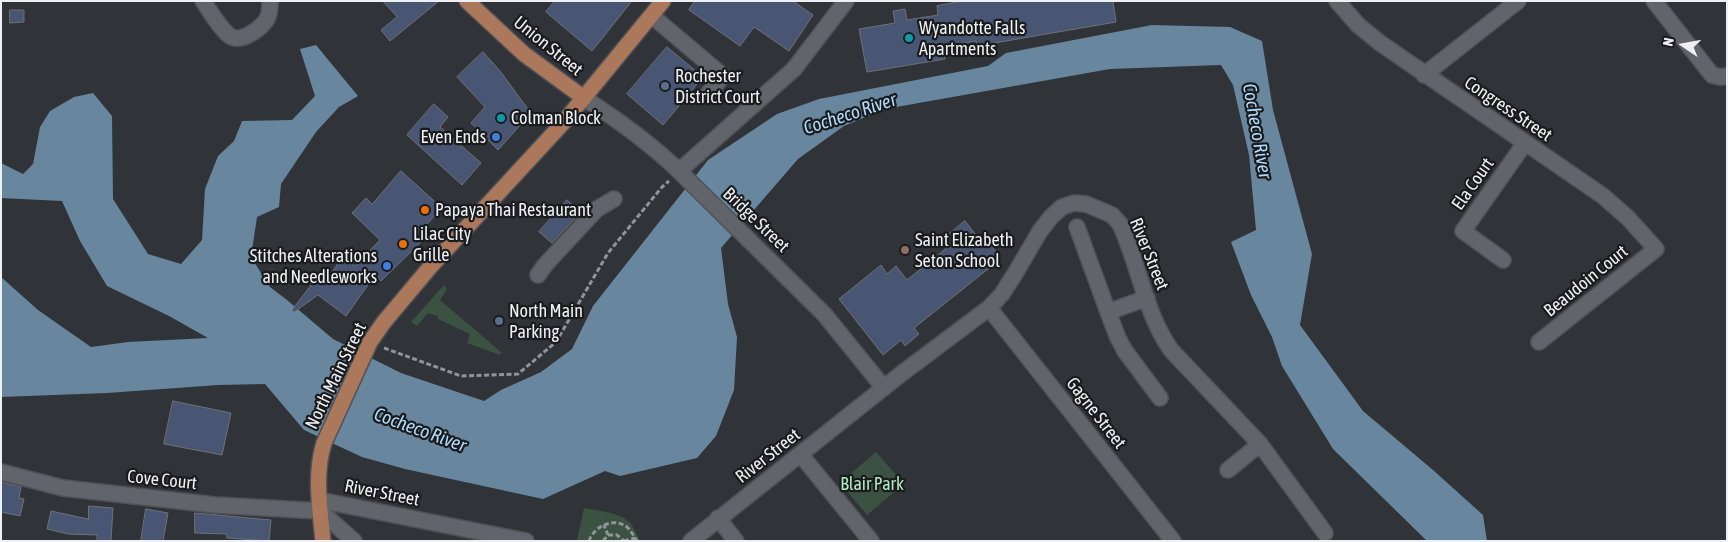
<!DOCTYPE html>
<style>
body{margin:0}
#map{position:relative;width:1728px;height:542px;overflow:hidden;background:#303338;font-family:"Asap Condensed",sans-serif}
canvas{display:block}
.frame{position:absolute;inset:0;border:2px solid #eef0f3;pointer-events:none}
.north{position:absolute;left:1658px;top:20px;width:50px;height:50px;-webkit-text-stroke:4px #191b1d;paint-order:stroke;rotate:282deg;font-size:14px;font-weight:700;line-height:20px;text-align:center;color:#eef0f3}
.north::after{content:'';display:block;margin:auto;width:18px;height:22px;background:#eef0f3;clip-path:polygon(50% 0,100% 100%,50% 72%,0 100%)}
</style>
<div id="map">
<canvas width="1728" height="542"></canvas>
<div class="frame"></div>
<div class="north">N</div>
</div>
<script>
const c = document.querySelector('canvas').getContext('2d');
c.lineJoin = 'round';
function paint(path, color) {
  c.fillStyle = color;
  c.fill(path, 'evenodd');
}
function trace(path, color, width, dash) {
  c.strokeStyle = color;
  c.lineWidth = width;
  c.lineCap = dash ? 'butt' : 'round';
  c.setLineDash(dash || []);
  c.stroke(path);
}
function drawText(font, color, halo, rows, align = 'center') {
  c.font = font + ' "Asap Condensed",sans-serif';
  c.lineWidth = 4.5;
  c.setLineDash([]);
  c.textBaseline = 'middle';
  c.strokeStyle = halo;
  c.fillStyle = color;
  for (const [text, x, y, turn = 0] of rows) {
    c.save();
    c.translate(x, y);
    c.rotate((+turn || 0) * Math.PI / 180);
    c.textAlign = isNaN(turn) ? turn : align;
    if (halo) c.strokeText(text, 0, 0);
    c.fillText(text, 0, 0);
    c.restore();
  }
}
const green = new Path2D(`
 M444,285L447,289L440,300L501,352L500,355L467,343L470,334L438,319V316L428,313L417,326L411,322Z
 M876,452L904,484L867,515L840,483Z
 M584,508C598,511 620,512 630,523C634,528 637,535 640,541L577,540Z`);
const water = new Path2D(`
 M1152,25L1230,27L1262,41L1273,110L1312,254L1300,325L1363,411L1433,470L1483,515L1487,541H1427L1333,449L1282,366L1272,337L1251,295L1231,242L1256,230L1249,155L1233,85L1221,65L1110,69L885,109L844,126L798,159L721,248L728,304L737,337L734,390L716,436L697,458L620,476L605,471L543,499L405,469L362,457L304,430L265,384L218,385L107,393L1,397V277L38,310L91,347L128,342L208,338L169,316L107,286L80,241L62,201L1,198V163L23,174L33,164L40,127L50,111L74,97L93,93L112,116L113,199L148,254L181,264L202,240L205,189L218,156L234,141L242,121L292,120L315,96L300,49L316,45L358,96L339,107L316,132L281,184L279,207L257,217L251,257L270,287L287,300L333,339L401,373L484,401L501,390L541,372L572,349L593,306L708,160L777,114L819,99L988,66L1006,53Z`);
const building = new Path2D(`
 M383,1H439L390,41L381,30L397,17Z
 M555,1H632L592,51L546,12Z
 M695,1H793L813,15L789,51L754,27L740,46L689,10Z
 M963,1H1113L1116,22L977,46L976,41L943,47L945,59L867,72L859,29L895,23L893,11L905,9L907,20L938,15L937,6Z
 M10,10H24V22L10,23Z
 M667,47L703,77L663,125L627,94Z
 M483,52L500,71L531,113L498,150L471,123L485,107L457,77Z
 M434,104L448,117L440,127L481,163L462,185L407,135Z
 M401,171L442,208L415,237L421,242L381,281L375,275L346,316L318,295L294,312L292,310L318,276L326,282L342,257L355,266L380,240L352,213L366,198L372,204Z
 M567,200L581,212L552,243L539,232Z
 M965,221L979,239L983,236L997,253L989,260L993,265L914,328L919,334L905,346L901,340L883,355L839,299L881,265L887,274L896,266L907,280L954,242L948,235Z
 M173,401L231,413L222,455L164,444Z
 M1,482L21,487L19,498L24,499L20,516L1,512Z
 M89,506L113,508L111,541H97V535L68,534L47,529L51,511L88,519Z
 M146,509L168,513L163,541H141Z
 M195,513L271,520L269,541L227,538V534L195,533Z`);
const path = new Path2D(`
 M384,348L461,376L518,374L556,342L608,253L662,187L669,181
 M608,535H617L624,541
 M589,541C594,526 614,517 627,527C631,531 634,536 637,541
 M603,541L608,535L604,525
 M624,541L635,538`);
const minor = new Path2D(`
 M203,1C210,11 220,29 230,36C240,43 257,31 264,23C269,18 270,11 270,4
 M1337,1L1358,25L1380,43L1603,196L1628,218L1656,249L1539,342
 M1654,1L1712,75L1720,77L1727,76
 M652,16L723,76L707,95
 M1424,75L1518,1
 M584,98C618,120 650,143 679,171L824,314L884,388
 M679,171L794,69L846,1
 M1077,227L1108,312L1147,298
 M1503,260L1463,231L1525,143
 M538,275L545,265L597,209L614,199
 M989,308L1173,541
 M1108,312L1118,338L1125,351L1160,398
 M801,455L871,541
 M1228,470L1260,444
 M1,472L63,488L215,505L320,511L354,541
 M319,500L526,541
 M718,518L736,541
 M691,541L901,374L989,308L1002,294L1016,272L1040,231L1051,217L1062,207L1074,203L1086,204L1112,215L1120,224C1139,265 1145,313 1171,350L1260,444L1325,533`);
const major = new Path2D(`
 M467,1L524,54L584,98
 M323,541C320,508 314,475 324,443L370,342L384,322L431,266L563,123L663,1`);
const markers = [
 [909,38,5,"#0f9aa8"],
 [665,86,5,"#5c6f8a"],
 [501,118,5,"#0f9aa8"],
 [496,137,5,"#3f7fe0"],
 [425,210,5,"#e8710a"],
 [403,244,5,"#e8710a"],
 [905,250,5,"#8d6e63"],
 [387,266,5,"#3f7fe0"],
 [499,321,5,"#5c6f8a"]
];
const poiNames = [
 ["Wyandotte Falls",919,28],
 ["Apartments",919,49],
 ["Rochester",675,76],
 ["District Court",675,97],
 ["Colman Block",511,118],
 ["Even Ends",486,137,"right"],
 ["Papaya Thai Restaurant",435,210],
 ["Lilac City",413,234],
 ["Grille",413,255],
 ["Saint Elizabeth",915,240],
 ["Seton School",915,261],
 ["Stitches Alterations",377,256,"right"],
 ["and Needleworks",377,277,"right"],
 ["North Main",509,311],
 ["Parking",509,332]
];
const streetNames = [
 ["Union Street",548,46,39],
 ["Congress Street",1508,109,34],
 ["Ela Court",1473,184,-55],
 ["Bridge Street",756,220,44],
 ["River Street",1149,254,68],
 ["Beaudoin Court",1586,281,-39],
 ["North Main Street",336,376,-64],
 ["Gagne Street",1096,413,52],
 ["River Street",768,456,-38],
 ["Cove Court",162,480,6],
 ["River Street",382,493,11]
];
const parkNames = [
 ["Blair Park",872,484]
];
const waterNames = [
 ["Cocheco River",850,114,-18],
 ["Cocheco River",1257,131,80],
 ["Cocheco River",420,430,20]
];
paint(green, '#3b5242');
paint(water, '#68879e');
paint(building, '#495673');
trace(building, '#6e7177', 1);
trace(minor, '#505257', 18);
trace(major, '#505257', 18);
trace(path, '#919397', 3, [5, 2.5]);
trace(minor, '#61646a', 15);
trace(major, '#ac785c', 15);
for (const [x, y, r, color] of markers) {
  const dot = new Path2D();
  dot.arc(x, y, r, 0, 2 * Math.PI);
  c.fillStyle = color;
  c.fill(dot);
  trace(dot, '#191b1d', 2);
}
drawText('18px', '#eef0f3', '#191b1d', poiNames, 'left');
drawText('18px', '#eef0f3', '#191b1d', streetNames);
drawText('18px', '#b1e9c1', '#191b1d', parkNames);
drawText('italic 19px', '#b0dbfc', '#191b1d', waterNames);
</script>
